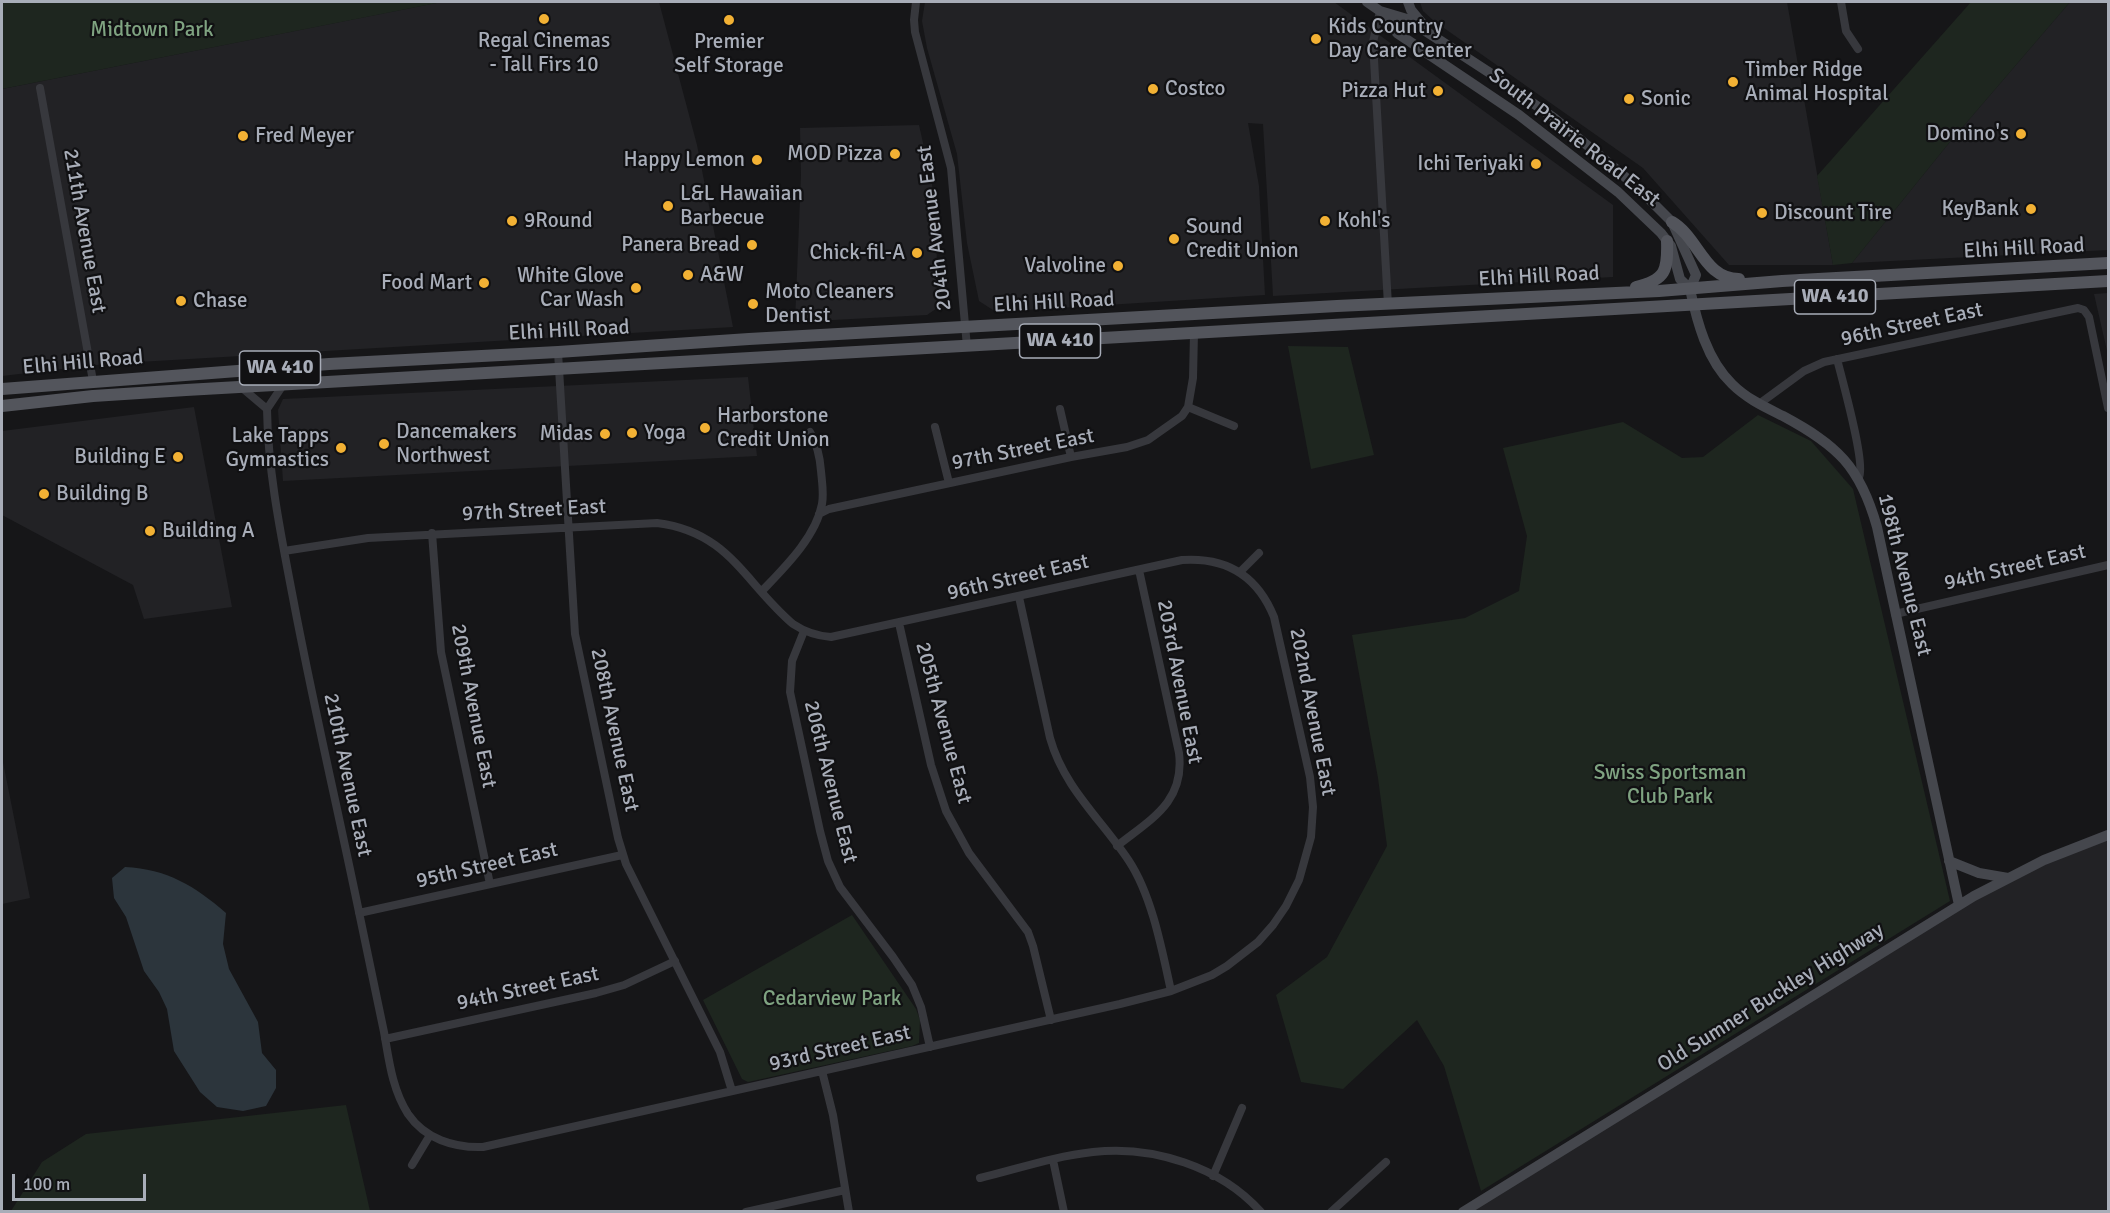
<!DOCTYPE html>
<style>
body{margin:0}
#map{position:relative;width:2110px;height:1213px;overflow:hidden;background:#161618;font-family:Signika,sans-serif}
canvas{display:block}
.frame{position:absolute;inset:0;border:3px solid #a8adb8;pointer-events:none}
.scale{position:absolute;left:12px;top:1174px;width:134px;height:27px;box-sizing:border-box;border:3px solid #a8adb8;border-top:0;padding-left:8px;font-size:18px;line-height:21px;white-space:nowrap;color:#a8adb8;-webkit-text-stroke:4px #111113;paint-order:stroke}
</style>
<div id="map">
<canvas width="2110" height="1213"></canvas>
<div class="frame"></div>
<div class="scale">100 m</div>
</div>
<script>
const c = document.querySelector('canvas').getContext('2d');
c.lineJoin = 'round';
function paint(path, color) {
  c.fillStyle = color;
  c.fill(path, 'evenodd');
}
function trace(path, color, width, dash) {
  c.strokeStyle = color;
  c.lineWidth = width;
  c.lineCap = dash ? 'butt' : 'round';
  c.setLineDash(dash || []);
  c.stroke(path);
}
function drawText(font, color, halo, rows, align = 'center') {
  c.font = font + ' Signika,sans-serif';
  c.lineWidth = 4.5;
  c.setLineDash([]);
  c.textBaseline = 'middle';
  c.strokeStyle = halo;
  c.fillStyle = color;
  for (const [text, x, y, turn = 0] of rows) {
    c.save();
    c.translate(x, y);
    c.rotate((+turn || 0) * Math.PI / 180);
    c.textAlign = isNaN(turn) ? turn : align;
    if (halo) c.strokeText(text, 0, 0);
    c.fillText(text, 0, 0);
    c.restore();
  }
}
const built = new Path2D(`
 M441,2H659L697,145L733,327L105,364L2,376V89Z
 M925,2H1334L1613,205V277L1273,296L1263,124L1248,123L1259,186L1265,295L996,312L979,301L967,243L957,154L927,48L922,21Z
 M1420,2H1787L1833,265H1729L1643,168L1434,21L1423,11Z
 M2070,2H2108V250L1852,263L1949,143Z
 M919,125L932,183L940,306L927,315L795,322L801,175L800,128Z
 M2108,293V355L2094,294Z
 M748,377L757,456L283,481L278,410L283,399Z
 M194,407L232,607L144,619L133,585L2,515V431Z
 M2,757L30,898L2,904Z
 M2108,835V1211L1463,1212L1959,905Z`);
const green = new Path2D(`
 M2,2H442L2,89Z
 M1971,2H2070L1949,143L1852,263L1833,265L1817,176Z
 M1288,346L1348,347L1374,455L1311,469Z
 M1758,415L1811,441L1853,489L1950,901L1481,1191L1444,1066L1417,1020L1343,1089L1301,1082L1276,995L1327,957L1387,846L1378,778L1352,635L1465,618L1519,591L1527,536L1503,448L1623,422L1682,458L1703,457Z
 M852,915L916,1009L920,1020L919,1043L912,1046L748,1082L742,1079L703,1000Z
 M346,1105L370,1211H11L42,1162L86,1134Z`);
const water = new Path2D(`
 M125,867C167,869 195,886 226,913L223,944L229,969L258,1022L262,1053L276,1070V1088L266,1106L243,1111L217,1107L200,1092L174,1051L167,1009L159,992L144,971L126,917L114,898L112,878Z`);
const street = new Path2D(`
 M916,2L914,20L915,32L951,168L967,347
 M1841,2L1846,31L1858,49
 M1380,11L1373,42L1388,305
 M40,88L93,381
 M558,352L575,634L618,838L626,864L720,1052L732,1091
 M1837,359C1842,379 1866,464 1859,477
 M241,387L267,409L283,385
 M1759,404L1804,371L1824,362L2078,308L2084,310L2089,317L2108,408
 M1188,407L1234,426
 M267,409C268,473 281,535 293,598C313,704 338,810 360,917C368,955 376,993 384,1032C389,1060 392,1089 408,1114C425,1139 454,1148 483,1147L1120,1004L1171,991L1212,975L1227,966L1258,942L1273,925L1286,906L1299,880L1311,837L1313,807L1310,777L1274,617C1257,575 1226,557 1182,560L831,637C817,636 805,632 793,624C744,582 729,532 657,523L368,538L284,551
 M1060,409L1071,457
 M935,427L949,483
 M819,514L829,509L1071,457L1127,447L1148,440L1182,416L1188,407L1193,378L1194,333
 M432,533L441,652L490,884
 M1240,572L1259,553
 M762,591C784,568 816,537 822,504C824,494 822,482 821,471C820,457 817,444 810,432
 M1019,597L1050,738C1064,788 1101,819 1129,861C1152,896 1162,950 1171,991
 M1895,614L2108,565
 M899,623L931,765L946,811L969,853L1028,932L1033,946L1051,1020
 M804,631L792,661L790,692L820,831L828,861L840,887L893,957L912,985L921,1007L930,1047
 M1117,846C1151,819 1185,802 1179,753L1139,570
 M359,913L622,855
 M385,1039L596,993L624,985L675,961
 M822,1071L833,1115L849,1212
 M1053,1160L1064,1212
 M412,1165L430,1135
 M1213,1176L1242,1108
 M980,1178C1017,1169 1055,1156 1093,1152C1153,1145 1221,1167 1261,1212
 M746,1212L845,1190
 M1331,1212L1386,1162`);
const secondary = new Path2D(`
 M1367,2L1380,11L1397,33L1519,115L1618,192L1661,233L1671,246L1680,279L1690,289
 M1408,2L1411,10L1425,27
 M1380,11L1407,19L1490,73L1554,118L1616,169L1642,192L1672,222L1696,275L1690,289
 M1690,289C1697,322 1707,360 1732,384C1747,399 1765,407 1783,416C1837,445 1860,466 1877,527L1959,905
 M1949,861L1979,873L2008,878
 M1463,1212L1974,896L2044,860L2108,835`);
const primary = new Path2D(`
 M1672,222C1699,238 1704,279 1739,279
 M1636,287C1666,280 1668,270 1667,241
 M2,389L329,364L558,352L749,339L1337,306L1659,291L1782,281L2108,263
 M2,406L93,396L186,390L2108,281`);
const markers = [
 [544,19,6,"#f2b134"],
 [729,20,6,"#f2b134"],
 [1316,39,6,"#f2b134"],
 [1733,82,6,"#f2b134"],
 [1153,89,6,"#f2b134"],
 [1438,91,6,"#f2b134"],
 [1629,99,6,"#f2b134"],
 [2021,134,6,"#f2b134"],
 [243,136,6,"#f2b134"],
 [895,154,6,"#f2b134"],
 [757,160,6,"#f2b134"],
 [1536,164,6,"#f2b134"],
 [668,206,6,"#f2b134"],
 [2031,209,6,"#f2b134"],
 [1762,213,6,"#f2b134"],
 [512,221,6,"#f2b134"],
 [1325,221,6,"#f2b134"],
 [1174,239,6,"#f2b134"],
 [752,245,6,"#f2b134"],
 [917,253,6,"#f2b134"],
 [1118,266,6,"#f2b134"],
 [688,275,6,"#f2b134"],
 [484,283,6,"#f2b134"],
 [636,288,6,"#f2b134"],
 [181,301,6,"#f2b134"],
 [753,304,6,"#f2b134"],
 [705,428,6,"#f2b134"],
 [632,433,6,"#f2b134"],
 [605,434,6,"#f2b134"],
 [384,444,6,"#f2b134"],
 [341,448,6,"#f2b134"],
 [178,457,6,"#f2b134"],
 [44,494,6,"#f2b134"],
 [150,531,6,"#f2b134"]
];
const shields = [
 [1835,297,81],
 [1060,341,81],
 [280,368,81]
];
const shieldNames = [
 ["WA 410",1835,297],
 ["WA 410",1060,341],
 ["WA 410",280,368]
];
const poiNames = [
 ["Kids Country",1328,27],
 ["Day Care Center",1328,51],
 ["Regal Cinemas",544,41,"center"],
 ["- Tall Firs 10",544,65,"center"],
 ["Premier",729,42,"center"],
 ["Self Storage",729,66,"center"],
 ["Timber Ridge",1745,70],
 ["Animal Hospital",1745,94],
 ["Costco",1165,89],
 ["Pizza Hut",1426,91,"right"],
 ["Sonic",1641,99],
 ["Domino's",2009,134,"right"],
 ["Fred Meyer",255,136],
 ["MOD Pizza",883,154,"right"],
 ["Happy Lemon",745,160,"right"],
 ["Ichi Teriyaki",1524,164,"right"],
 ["L&L Hawaiian",680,194],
 ["Barbecue",680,218],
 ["KeyBank",2019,209,"right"],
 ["Discount Tire",1774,213],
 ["9Round",524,221],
 ["Kohl's",1337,221],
 ["Sound",1186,227],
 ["Credit Union",1186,251],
 ["Panera Bread",740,245,"right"],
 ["Chick-fil-A",905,253,"right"],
 ["Valvoline",1106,266,"right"],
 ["A&W",700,275],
 ["White Glove",624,276,"right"],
 ["Car Wash",624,300,"right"],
 ["Food Mart",472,283,"right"],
 ["Moto Cleaners",765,292],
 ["Dentist",765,316],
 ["Chase",193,301],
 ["Harborstone",717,416],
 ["Credit Union",717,440],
 ["Dancemakers",396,432],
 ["Northwest",396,456],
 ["Yoga",644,433],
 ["Midas",593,434,"right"],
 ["Lake Tapps",329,436,"right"],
 ["Gymnastics",329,460,"right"],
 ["Building E",166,457,"right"],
 ["Building B",56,494],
 ["Building A",162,531]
];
const parkNames = [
 ["Midtown Park",152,30],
 ["Swiss Sportsman",1670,773],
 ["Club Park",1670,797],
 ["Cedarview Park",832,999]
];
const streetNames = [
 ["South Prairie Road East",1574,138,38],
 ["204th Avenue East",935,228,-97],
 ["211th Avenue East",84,231,80],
 ["Elhi Hill Road",2024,249,-3],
 ["Elhi Hill Road",1539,277,-3],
 ["Elhi Hill Road",1054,303,-3],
 ["96th Street East",1912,325,-12],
 ["Elhi Hill Road",569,331,-3],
 ["Elhi Hill Road",83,363,-5],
 ["97th Street East",1023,450,-11],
 ["97th Street East",534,511,-3],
 ["94th Street East",2015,568,-13],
 ["198th Avenue East",1904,575,76],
 ["96th Street East",1018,578,-13],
 ["203rd Avenue East",1179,682,79],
 ["209th Avenue East",473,706,79],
 ["202nd Avenue East",1312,712,79],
 ["205th Avenue East",943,723,75],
 ["208th Avenue East",614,730,78],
 ["210th Avenue East",347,775,78],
 ["206th Avenue East",830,782,76],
 ["95th Street East",487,866,-13],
 ["94th Street East",528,989,-12],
 ["Old Sumner Buckley Highway",1771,998,-32],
 ["93rd Street East",840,1049,-13]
];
paint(built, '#222225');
paint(green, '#1e261f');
paint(water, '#2c353c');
trace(street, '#37383d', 8);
trace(secondary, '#45474d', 10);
trace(primary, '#53555c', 12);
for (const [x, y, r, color] of markers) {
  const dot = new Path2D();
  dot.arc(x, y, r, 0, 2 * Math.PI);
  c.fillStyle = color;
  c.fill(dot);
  trace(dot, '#111113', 2);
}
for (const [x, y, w] of shields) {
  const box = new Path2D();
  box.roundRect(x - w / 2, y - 17, w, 34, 4.5);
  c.fillStyle = '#111113';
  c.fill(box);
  trace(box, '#a8adb8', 1.5);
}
drawText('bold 20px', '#a8adb8', null, shieldNames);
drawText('21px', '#a8adb8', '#111113', poiNames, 'left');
drawText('21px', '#7fa381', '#111113', parkNames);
drawText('21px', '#a8adb8', '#111113', streetNames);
</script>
